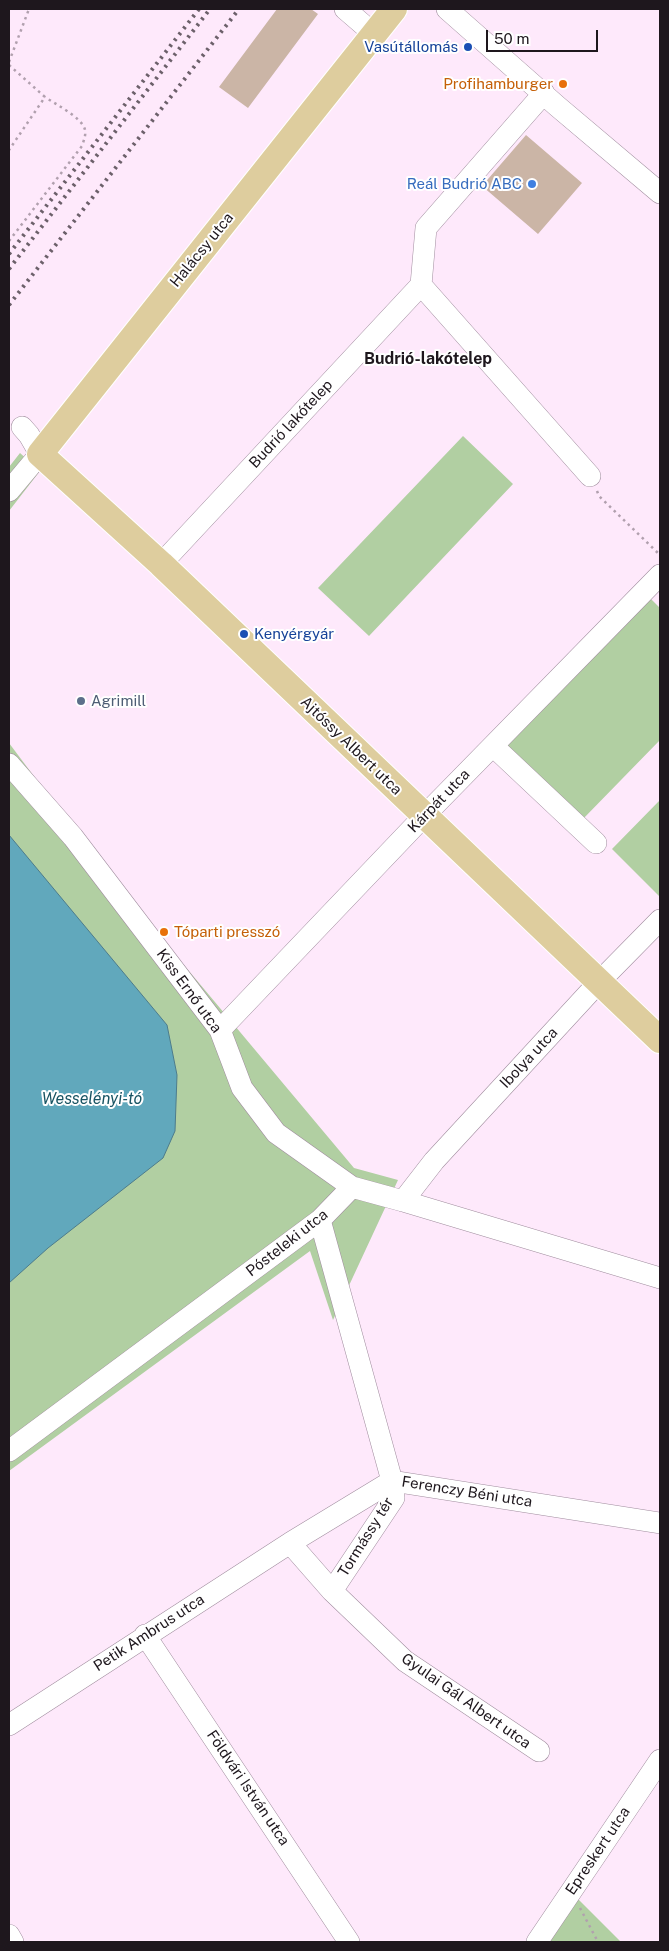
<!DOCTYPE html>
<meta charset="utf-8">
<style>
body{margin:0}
#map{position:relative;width:669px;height:1951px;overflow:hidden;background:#fee9fb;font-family:"Public Sans",sans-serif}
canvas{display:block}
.frame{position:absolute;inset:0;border:10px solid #1e171d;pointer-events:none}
.scale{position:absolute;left:486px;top:30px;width:112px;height:22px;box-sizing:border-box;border:2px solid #1e171d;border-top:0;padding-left:6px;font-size:15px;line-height:18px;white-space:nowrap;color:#1e171d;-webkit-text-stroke:4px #fff;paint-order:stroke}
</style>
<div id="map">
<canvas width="669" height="1951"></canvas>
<div class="frame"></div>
<div class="scale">50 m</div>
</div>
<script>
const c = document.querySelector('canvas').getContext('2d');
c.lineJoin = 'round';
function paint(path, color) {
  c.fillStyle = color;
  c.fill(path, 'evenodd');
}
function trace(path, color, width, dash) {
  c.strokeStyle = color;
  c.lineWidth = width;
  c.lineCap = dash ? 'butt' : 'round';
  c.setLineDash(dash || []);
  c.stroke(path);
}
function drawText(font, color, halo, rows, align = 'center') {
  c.font = font + ' "Public Sans",sans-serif';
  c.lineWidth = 4;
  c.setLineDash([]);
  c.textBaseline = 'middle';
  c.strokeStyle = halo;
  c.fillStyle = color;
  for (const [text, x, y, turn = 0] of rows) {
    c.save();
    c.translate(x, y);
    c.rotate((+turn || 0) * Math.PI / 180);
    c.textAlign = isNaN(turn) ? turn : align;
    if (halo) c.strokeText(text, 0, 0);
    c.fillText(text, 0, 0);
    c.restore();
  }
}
const green = new Path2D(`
 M463,436L513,484L369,636L318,588Z
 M20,453L40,471L9,511V467Z
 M650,598L660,608V740L582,820L506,745Z
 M9,743L81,839L137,909L354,1168L398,1180L333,1320L310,1251L9,1471Z
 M660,800V897L612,849Z
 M571,1892L621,1942H537Z`);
const water = new Path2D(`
 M9,835L167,1025L177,1075L175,1131L163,1158L48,1248L9,1283Z`);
const building = new Path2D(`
 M277,9H311L318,14L248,108L219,87Z
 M526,135L582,183L538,234L482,186Z`);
const path = new Path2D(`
 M9,62L29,9
 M9,65L45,97L9,150
 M9,241L82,146C84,140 86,135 85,130C83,118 55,104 45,97
 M597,491L599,496L660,555
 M580,1908L598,1942`);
const minor = new Path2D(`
 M345,9L374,34
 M447,9L557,106L660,193
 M421,285L590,476
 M9,491L40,454L29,435L22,427
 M161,564L421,285L426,228L544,93
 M493,746L596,843
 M9,764L73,837L220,1030L242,1088L276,1133L352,1187L403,1201L660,1278
 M220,1030L425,815L660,575
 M403,1201L434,1161L599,982L660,920
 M320,1220L392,1481L394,1498L332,1591
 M9,1451L320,1220L352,1187
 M392,1481L660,1523
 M290,1543L332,1591L405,1661L539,1751
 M145,1635L349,1942
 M9,1725L290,1543L392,1481
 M9,1935L13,1942
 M537,1942L660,1760`);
const major = new Path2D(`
 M394,9L40,454L161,564L660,1040`);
const rail = new Path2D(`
 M9,254L199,9
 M9,269L210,9
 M9,305L239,9`);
const markers = [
 [468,47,5,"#1a4fb4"],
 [563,84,5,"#e8710a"],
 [532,184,5,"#3f7fe0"],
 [244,634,5,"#1a4fb4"],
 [81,701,5,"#5c6f8a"],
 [164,932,5,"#e8710a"]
];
const transitNames = [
 ["Vasútállomás",458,47],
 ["Kenyérgyár",254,634,"left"]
];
const foodNames = [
 ["Profihamburger",553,84],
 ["Tóparti presszó",174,932,"left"]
];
const shopNames = [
 ["Reál Budrió ABC",522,184]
];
const streetNames = [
 ["Halácsy utca",202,250,-51],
 ["Budrió lakótelep",291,424,-47],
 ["Ajtóssy Albert utca",351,746,44],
 ["Kárpát utca",439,801,-46],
 ["Kiss Ernő utca",189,991,54],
 ["Ibolya utca",529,1058,-47],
 ["Pósteleki utca",287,1243,-38],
 ["Ferenczy Béni utca",467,1492,9],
 ["Tormássy tér",366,1537,-58],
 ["Petik Ambrus utca",149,1633,-33],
 ["Gyulai Gál Albert utca",466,1701,35],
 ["Földvári István utca",248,1788,56],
 ["Epreskert utca",598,1851,-56]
];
const serviceNames = [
 ["Agrimill",91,701]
];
const neighbourhoodNames = [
 ["Budrió-lakótelep",428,359]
];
const waterNames = [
 ["Wesselényi-tó",92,1099]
];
paint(green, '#b1cfa2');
paint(water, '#61a8bc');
trace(water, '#4d7c8c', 1);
paint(building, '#cbb5a6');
trace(minor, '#a08d9e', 22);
trace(major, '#fff', 28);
trace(path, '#b1a0ae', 2.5, [2.5, 4]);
trace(minor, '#fff', 21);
trace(major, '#decd9e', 26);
trace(rail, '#6c606a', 4, [2.5, 5]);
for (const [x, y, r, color] of markers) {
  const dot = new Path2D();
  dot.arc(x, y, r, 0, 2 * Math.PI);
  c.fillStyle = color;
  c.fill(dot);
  trace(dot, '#fff', 2);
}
drawText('15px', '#164399', '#fff', transitNames, 'right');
drawText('15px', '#c56008', '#fff', foodNames, 'right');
drawText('15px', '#366cbe', '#fff', shopNames, 'right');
drawText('15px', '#1e171d', '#fff', streetNames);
drawText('15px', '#4e5e75', '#fff', serviceNames, 'left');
drawText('bold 16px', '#1e171d', '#fff', neighbourhoodNames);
drawText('italic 16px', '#185463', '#fff', waterNames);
</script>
